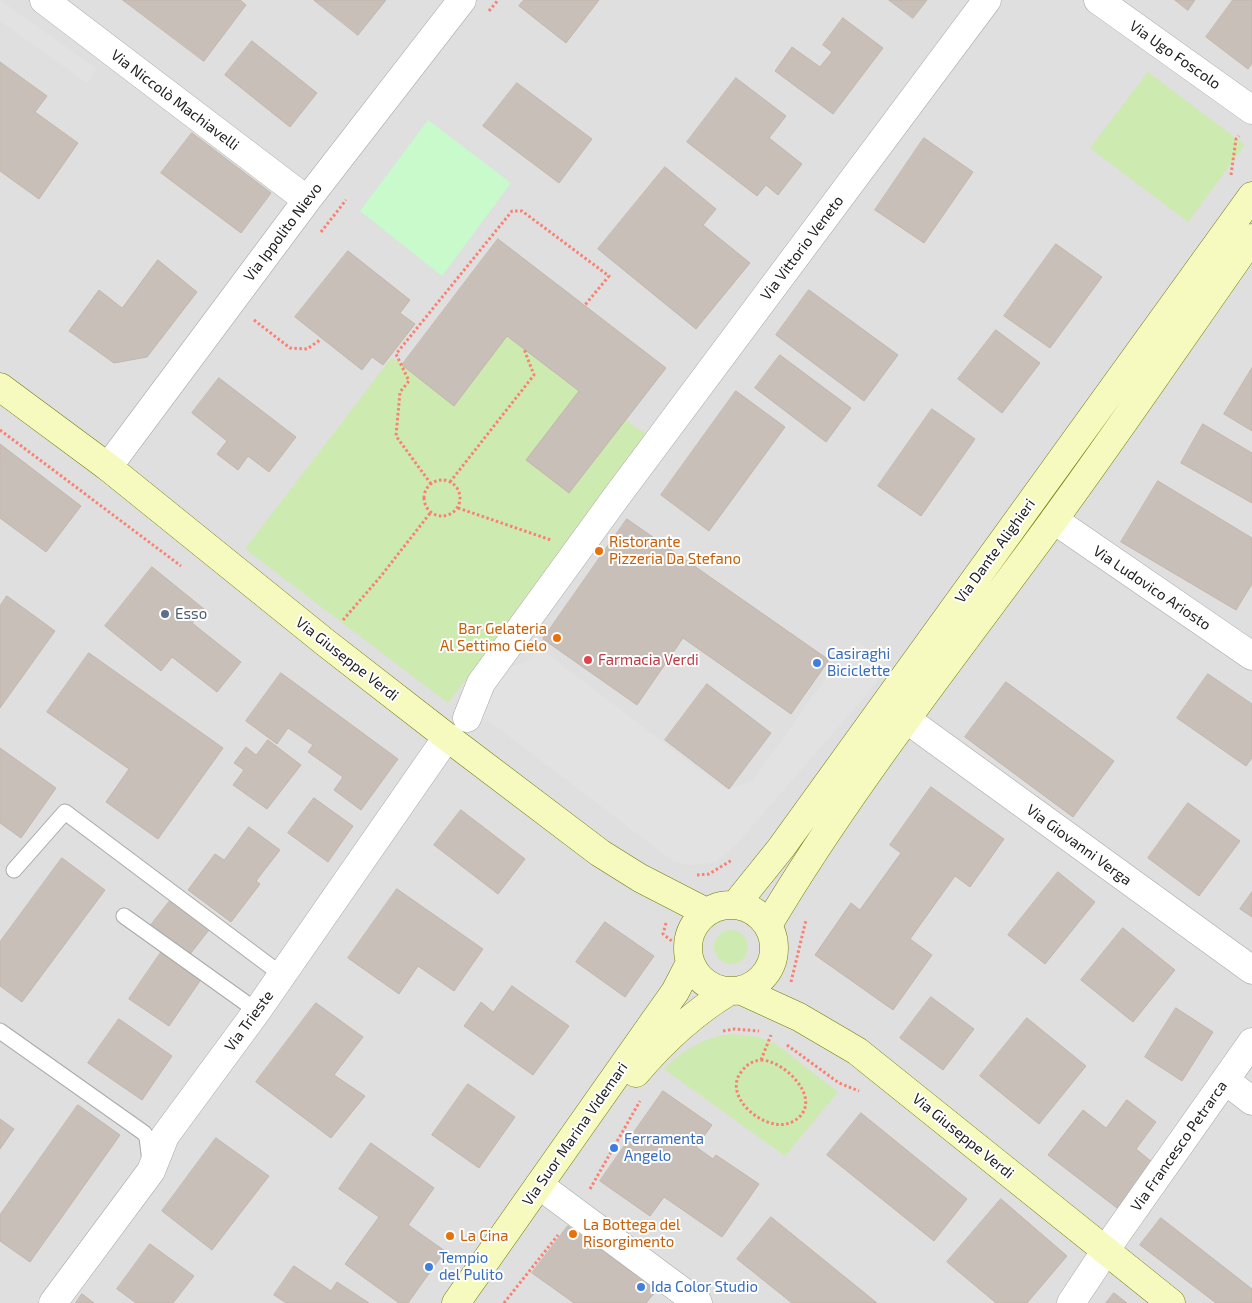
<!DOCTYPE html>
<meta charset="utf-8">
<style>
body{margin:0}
canvas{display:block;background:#f2efe9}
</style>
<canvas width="1252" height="1303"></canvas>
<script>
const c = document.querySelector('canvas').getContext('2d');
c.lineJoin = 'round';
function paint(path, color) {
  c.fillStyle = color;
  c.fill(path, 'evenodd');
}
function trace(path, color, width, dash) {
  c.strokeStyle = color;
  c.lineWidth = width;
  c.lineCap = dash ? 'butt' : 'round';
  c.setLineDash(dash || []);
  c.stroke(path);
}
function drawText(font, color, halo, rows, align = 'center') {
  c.font = font + ' "Exo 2",sans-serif';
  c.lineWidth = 4;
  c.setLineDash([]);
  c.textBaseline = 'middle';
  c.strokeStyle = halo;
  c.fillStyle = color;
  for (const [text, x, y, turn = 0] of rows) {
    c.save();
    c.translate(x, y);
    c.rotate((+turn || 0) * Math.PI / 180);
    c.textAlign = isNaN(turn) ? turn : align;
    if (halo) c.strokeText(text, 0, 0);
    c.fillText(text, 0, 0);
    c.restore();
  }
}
const residential = new Path2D(`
 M0,0H1252V1303H0Z`);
const grass = new Path2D(`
 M1148,72L1245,145L1188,222L1090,148Z
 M507,336L650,437L448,703L245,549L392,357L454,405Z
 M714 947a17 17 0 1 1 34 0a17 17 0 1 1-34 0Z
 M731,1034L758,1037L776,1044L838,1092L785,1156L664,1069C683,1050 704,1037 731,1034Z`);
const park = new Path2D(`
 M428,120L511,183L442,276L360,211Z`);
const parking = new Path2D(`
 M0,0L97,69L87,83L0,21Z
 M856,641L890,663L870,691L736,845L716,862L692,865L674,862L486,719L479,726L457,710L505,670L528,660L541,649L726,790L753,780L835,665Z`);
const building = new Path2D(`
 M123,0H240L246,5L204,61Z
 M314,0H386L358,35Z
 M524,0H599L566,43L519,6Z
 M889,0H927L913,18Z
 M1175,0H1195L1188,10Z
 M1233,0H1252V63L1248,69L1206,37Z
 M843,18L883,48L833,114L775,71L792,47L820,67L832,52L823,45Z
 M252,41L317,93L290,127L225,75Z
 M0,62L47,96L35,112L78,143L39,199L0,171Z
 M736,78L786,116L769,138L802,164L778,195L766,185L757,196L687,142Z
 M517,83L592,139L559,183L483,126Z
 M192,133L271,193L241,233L161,173Z
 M924,138L973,172L924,243L875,210Z
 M665,167L716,209L703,225L750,263L696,329L598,249Z
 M498,239L666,368L569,493L526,460L579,391L507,336L454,406L402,365Z
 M1056,244L1102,277L1050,348L1004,316Z
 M348,251L410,300L400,313L415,324L383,365L372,357L362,370L295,317Z
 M158,260L197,292L147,357L114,363L69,331L99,290L122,308Z
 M809,290L898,355L864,401L776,335Z
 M996,330L1040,363L1002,413L958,379Z
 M780,355L851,408L826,442L755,388Z
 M1252,368V431L1224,414Z
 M219,378L296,437L269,472L248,456L238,470L217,454L227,441L192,413Z
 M736,391L785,427L709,531L661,495Z
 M932,409L975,439L921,516L878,486Z
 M1203,424L1252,453V503L1181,463Z
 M0,444L81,506L46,552L0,518Z
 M1158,481L1252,538V584L1236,610L1121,542Z
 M627,519L829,660L791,714L683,638L637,705L543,639Z
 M152,567L204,609L192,623L241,662L217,692L172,657L161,671L105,626Z
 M7,596L55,631L0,708V606Z
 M89,653L223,748L158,839L106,802L129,769L47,712Z
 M281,673L398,759L361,810L334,790L343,777L308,752L313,745L288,728L277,744L246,721Z
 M1208,674L1252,704V758L1246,766L1177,718Z
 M1006,682L1114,761L1073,817L965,737Z
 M707,684L771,733L729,789L665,740Z
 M268,740L301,765L267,809L233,785L244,770L234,763L246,747L256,755Z
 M0,748L56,788L21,838L0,823Z
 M931,787L1004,839L970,887L955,876L910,939L932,955L893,1010L815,955L851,903L860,910L901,853L890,845Z
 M314,798L353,826L328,862L288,833Z
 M1188,803L1240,841L1199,896L1148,858Z
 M461,810L525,859L498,894L434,845Z
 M249,827L280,850L256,881L260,884L231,922L188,890L215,854L224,860Z
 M62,858L105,890L22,1002L0,986V942Z
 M1058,872L1095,902L1045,964L1008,935Z
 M397,889L483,949L454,991L418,966L399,994L348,958Z
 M1252,892V917L1240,909Z
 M173,897L212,926L187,958L147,930Z
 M605,922L654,956L625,997L576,962Z
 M1123,928L1175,970L1133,1022L1081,980Z
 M162,951L202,978L169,1026L129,999Z
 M512,986L569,1026L533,1075L464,1026L481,1002L493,1012Z
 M931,997L974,1029L943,1070L900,1038Z
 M316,1003L363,1037L334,1075L365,1096L331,1138L256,1082Z
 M1176,1008L1213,1032L1182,1081L1145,1057Z
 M1027,1018L1086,1066L1039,1124L980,1076Z
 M119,1019L172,1056L142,1100L88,1063Z
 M468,1084L515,1117L479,1168L432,1135Z
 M663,1091L712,1125L696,1147L713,1159L716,1155L759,1184L722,1237L664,1197L650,1216L600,1181Z
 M1127,1100L1156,1122L1136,1149L1152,1162L1117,1208L1048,1155L1083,1110L1106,1128Z
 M78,1105L120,1135L30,1262L0,1241V1215Z
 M861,1113L967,1199L934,1241L827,1155Z
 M0,1119L14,1129L0,1149Z
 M216,1138L269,1176L212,1250L162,1211Z
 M371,1143L434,1188L408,1225L445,1251L408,1303H399L345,1264L379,1217L339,1189Z
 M1001,1199L1067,1256L1027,1303H996L947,1262Z
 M771,1217L877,1303H792L737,1259Z
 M1161,1218L1252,1289V1303H1216L1140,1245Z
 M568,1226L657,1290L646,1303H574L532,1273Z
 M150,1244L194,1276L173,1303H136L117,1289Z
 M294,1266L331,1291L337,1282L369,1303H286L274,1295Z
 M1114,1293L1127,1303H1106Z
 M82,1294L94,1303H76Z`);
const path = new Path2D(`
 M489,11L498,0
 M1231,175L1236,139L1239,136
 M321,232L346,200
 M254,320L290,348L307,349L320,340
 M0,430L181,566
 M424 498a18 18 0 1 1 36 0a18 18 0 1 1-36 0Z
 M450,482L534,375L524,349
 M431,484L396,436L400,392L409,381L396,354L512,211H522L609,276L585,305
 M458,508L551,540
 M343,620L381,576L431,512
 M697,875L709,874L732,860
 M666,923L663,934L673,942
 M791,982L806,920
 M723,1031L734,1029L759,1031
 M787,1045L839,1083L859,1091
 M761,1060C787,1061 827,1104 792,1122C767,1135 720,1096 742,1071C747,1064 753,1061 761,1060Z
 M761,1060L771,1035
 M590,1189L640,1101
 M504,1303L558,1235`);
const lane = new Path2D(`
 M14,870L65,812L282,975
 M124,916L257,1011
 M0,1031L144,1133L147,1137L150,1162`);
const street = new Path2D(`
 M44,0L307,200
 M1098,0L1252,110
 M108,467L307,200L462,0
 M1054,520L1252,656
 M467,718L481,683L617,496L987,0
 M906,719L1252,970
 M1225,1080L1252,1101
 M539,1185L698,1303
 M53,1303L151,1171L165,1136L257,1011L447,737
 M1071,1303L1116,1235L1252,1042`);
const secondary = new Path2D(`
 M0,387L108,467L326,643L447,737L600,853L640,878L706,912
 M736,904L781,848L1252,196
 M688 948a43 43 0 1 1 86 0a43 43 0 1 1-86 0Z
 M768,925C852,784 956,654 1053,521C1121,428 1186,332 1252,238
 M740,990L799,1017L857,1051L1171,1303
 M636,1073C663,1041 692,1014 728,992
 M456,1303L655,1020L675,992L690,963`);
const markers = [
 [599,551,5,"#e8710a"],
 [165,614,5,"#5c6f8a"],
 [557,638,5,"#e8710a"],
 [588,660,5,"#e0444e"],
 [817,663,5,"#3f7fe0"],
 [614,1148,5,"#3f7fe0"],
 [573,1234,5,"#e8710a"],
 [450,1236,5,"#e8710a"],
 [429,1267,5,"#3f7fe0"],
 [641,1287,5,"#3f7fe0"]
];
const streetNames = [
 ["Via Ugo Foscolo",1175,55,35],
 ["Via Niccolò Machiavelli",175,100,37],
 ["Via Ippolito Nievo",283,232,-53],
 ["Via Vittorio Veneto",802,248,-53],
 ["Via Dante Alighieri",995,551,-54],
 ["Via Ludovico Ariosto",1152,588,34],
 ["Via Giuseppe Verdi",347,659,38],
 ["Via Giovanni Verga",1079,845,36],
 ["Via Trieste",249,1021,-54],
 ["Via Suor Marina Videmari",575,1134,-55],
 ["Via Giuseppe Verdi",963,1136,39],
 ["Via Francesco Petrarca",1179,1146,-55]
];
const foodNames = [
 ["Ristorante",609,542],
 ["Pizzeria Da Stefano",609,559],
 ["Bar Gelateria",547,629,"right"],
 ["Al Settimo Cielo",547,646,"right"],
 ["La Bottega del",583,1225],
 ["Risorgimento",583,1242],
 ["La Cina",460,1236]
];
const serviceNames = [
 ["Esso",175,614]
];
const shopNames = [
 ["Casiraghi",827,654],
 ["Biciclette",827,671],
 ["Ferramenta",624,1139],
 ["Angelo",624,1156],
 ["Tempio",439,1258],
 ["del Pulito",439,1275],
 ["Ida Color Studio",651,1287]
];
const healthNames = [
 ["Farmacia Verdi",598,660]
];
paint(residential, '#e0dfdf');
paint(grass, '#cdebb0');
paint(park, '#c8facc');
paint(parking, '#e2e2e2');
paint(building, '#c7bfb8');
trace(building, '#c4b6ab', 1);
trace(lane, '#a9a9a9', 17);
trace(street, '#a9a9a9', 29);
trace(secondary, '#707d05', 29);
trace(path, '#fa8072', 3, [2.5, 2.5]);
trace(lane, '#fff', 15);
trace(street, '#fff', 28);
trace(secondary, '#f7fabf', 28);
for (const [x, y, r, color] of markers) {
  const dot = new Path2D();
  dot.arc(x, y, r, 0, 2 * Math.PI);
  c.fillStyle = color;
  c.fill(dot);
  trace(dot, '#fff', 2);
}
drawText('15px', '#222', '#fff', streetNames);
drawText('15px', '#c56008', '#fff', foodNames, 'left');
drawText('15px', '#4e5e75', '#fff', serviceNames, 'left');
drawText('15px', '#366cbe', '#fff', shopNames, 'left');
drawText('15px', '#be3a42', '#fff', healthNames, 'left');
</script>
